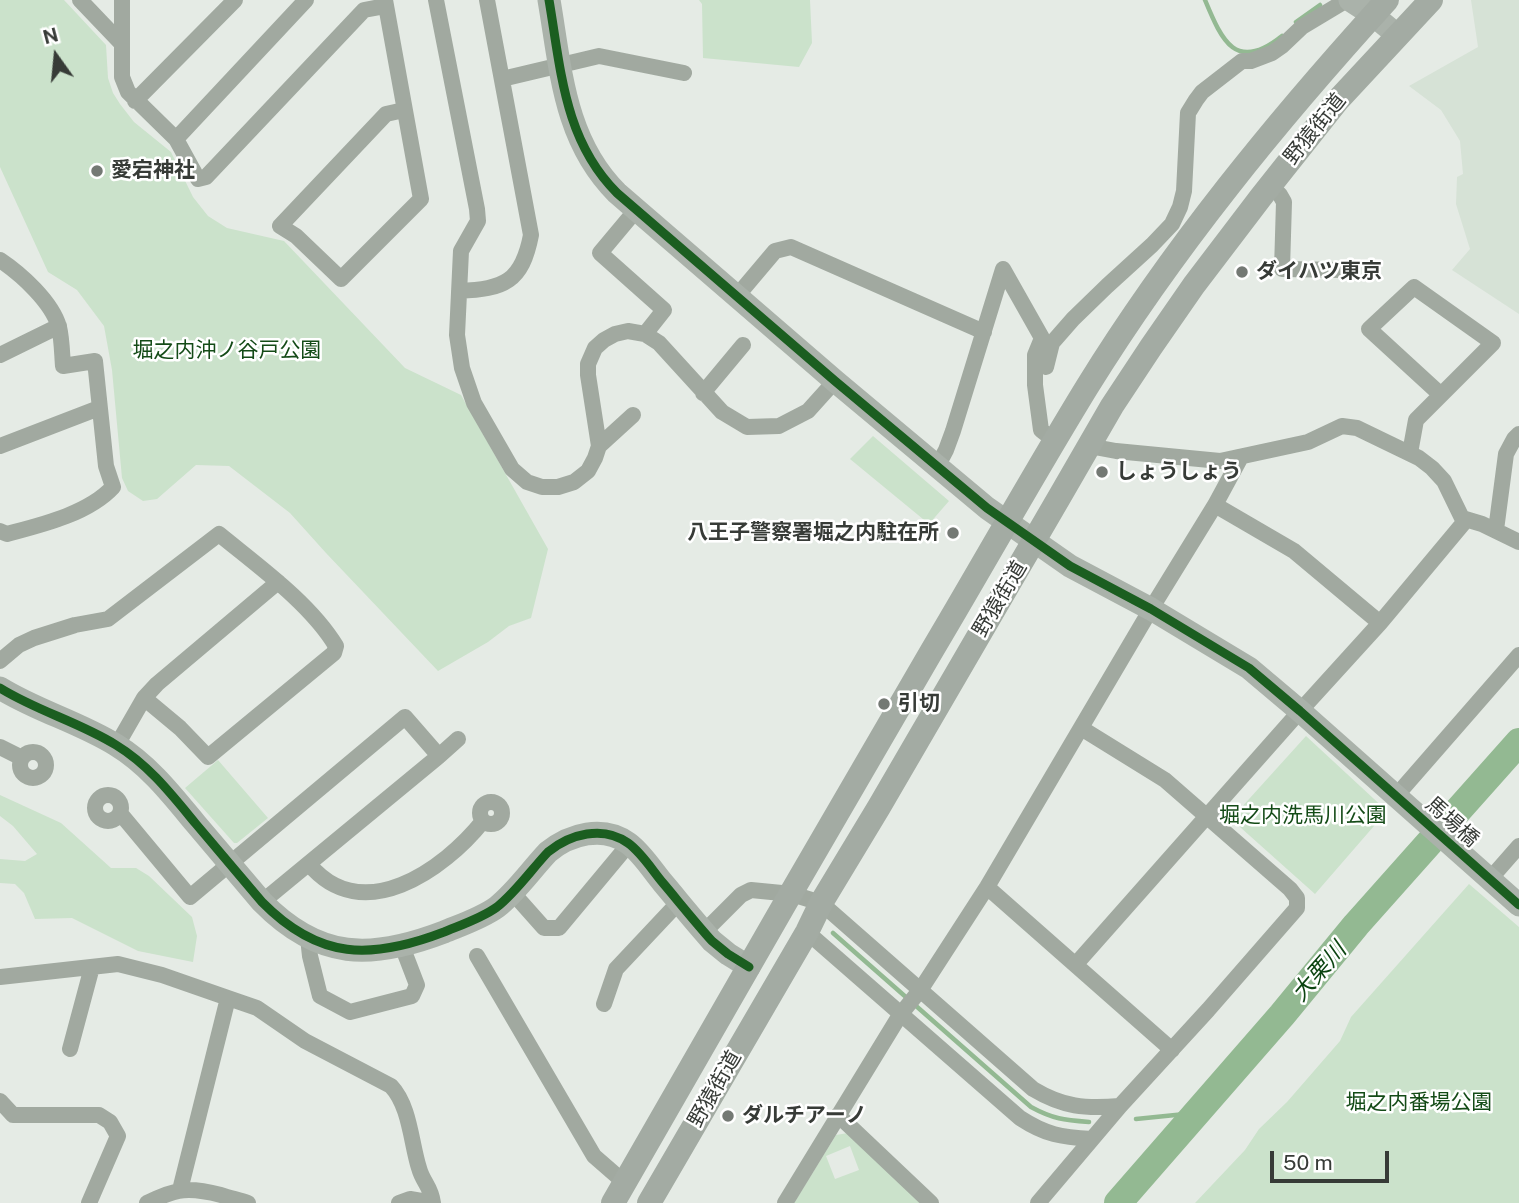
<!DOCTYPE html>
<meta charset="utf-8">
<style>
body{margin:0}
#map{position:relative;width:1519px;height:1203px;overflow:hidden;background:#e5ebe5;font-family:"Public Sans",sans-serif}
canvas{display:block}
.north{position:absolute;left:21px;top:21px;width:70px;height:70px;-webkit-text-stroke:5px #fff;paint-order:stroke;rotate:345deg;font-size:19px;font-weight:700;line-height:28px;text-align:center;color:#373b37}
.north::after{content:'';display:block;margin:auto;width:24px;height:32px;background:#373b37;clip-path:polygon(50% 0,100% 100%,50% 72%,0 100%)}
.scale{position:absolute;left:1270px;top:1151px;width:119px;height:32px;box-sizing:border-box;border:4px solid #373b37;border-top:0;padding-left:9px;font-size:21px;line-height:24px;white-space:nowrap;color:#373b37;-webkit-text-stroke:5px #fff;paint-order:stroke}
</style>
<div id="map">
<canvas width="1519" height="1203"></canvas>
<div class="north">N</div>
<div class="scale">50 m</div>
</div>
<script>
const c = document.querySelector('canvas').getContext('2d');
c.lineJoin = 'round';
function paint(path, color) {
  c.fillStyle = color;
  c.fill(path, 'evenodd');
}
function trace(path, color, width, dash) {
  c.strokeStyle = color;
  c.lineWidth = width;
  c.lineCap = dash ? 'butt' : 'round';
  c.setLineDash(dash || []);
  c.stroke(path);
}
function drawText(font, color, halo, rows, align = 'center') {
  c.font = font + ' "Public Sans","Noto Sans JP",sans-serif';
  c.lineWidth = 5;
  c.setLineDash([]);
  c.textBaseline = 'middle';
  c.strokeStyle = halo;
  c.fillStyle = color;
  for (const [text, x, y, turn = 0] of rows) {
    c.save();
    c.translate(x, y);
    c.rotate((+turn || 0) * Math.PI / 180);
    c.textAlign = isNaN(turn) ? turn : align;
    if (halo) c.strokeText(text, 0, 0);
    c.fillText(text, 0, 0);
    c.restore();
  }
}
const built = new Path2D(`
 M1471,0H1519V314L1452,270L1470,249L1456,204L1457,177L1463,174L1460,141L1441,110L1409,86L1478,47Z`);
const green = new Path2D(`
 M0,0H64L106,45L108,78L113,93L120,104L134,122L171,152L193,197L208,216L227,228L284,241L405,368L461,395L548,549L531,618L509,626L488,642L438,671L326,553L290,513L229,466L196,465L157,499L143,501L128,491L122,478L112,370L104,326L77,290L48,272L0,167Z
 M699,0H810L812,43L799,67L703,58L702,4Z
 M873,436L949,501L929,524L850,459Z
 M1306,736L1387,811L1315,894L1231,819Z
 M218,760L268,818L237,843H234L185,788Z
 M0,795L61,823L111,868H136L149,876L192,917L197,936L193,962L138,951L72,918L35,919L24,893L15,884L0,883V859L25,861L37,854L13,826L0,816Z
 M1469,884L1519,927V1203H1195L1245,1150L1259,1129L1287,1102L1340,1041L1351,1017Z
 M848,1133L920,1203H794L836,1135ZM850,1146L859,1170L835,1179L826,1156Z`);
const stream = new Path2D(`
 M1205,0C1222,41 1236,73 1282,36
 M1296,22L1320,5
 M833,933L1031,1107C1053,1119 1064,1120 1089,1122
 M1136,1119L1195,1113`);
const river = new Path2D(`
 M1118,1203L1282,1015L1356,925L1519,742`);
const street = new Path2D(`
 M80,0L122,44
 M122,0V77L128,92L176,139L198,179L206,177L364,10L386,6
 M385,0L421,199L341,279L296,236L280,226L386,114L404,110
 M436,0L477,209L478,221L461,251L457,335L462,368L474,403L512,469L527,482L542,487H558L574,482L588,471L595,458L599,446L588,375V364L595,348L604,340L615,334L628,331L645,334L659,343L722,412L747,427L779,426L808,411L835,381
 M502,79L599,56L684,73
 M135,101L235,0
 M176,139L306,0
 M1270,185L1280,195L1284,202L1282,269L1343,270
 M636,210L600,253L664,310L645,334
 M0,260C21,274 52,302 59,327C62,339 62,354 63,366L95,361L106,466L113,487C88,514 41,525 7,534L0,531
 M459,291C504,289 522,282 531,235L487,0
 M737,296L775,251L791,247L984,332
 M0,355L59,326
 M1046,367L1052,343L1073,319L1107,286L1152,245L1172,224L1180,207L1184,191L1188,113L1196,100L1202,92L1242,61H1251L1272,53L1282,46L1302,27L1347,0
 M703,393L743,345
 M0,446L99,408
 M599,446L633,415
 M1089,446L1116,451L1220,461L1308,442L1342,426L1357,428L1419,458L1432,468L1444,481L1462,518L1482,524L1519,542
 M1410,453L1416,420L1493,343L1414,287L1369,329L1441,395
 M937,467L946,450L953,431L1003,269L1042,338L1035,355V385L1041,430L1055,441
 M1215,505L1294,551L1380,623
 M1496,530L1506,454L1514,439L1519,434
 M0,661L19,645L34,638L75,625L108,619L219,534C258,566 310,603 336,646L334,653L208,757L180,728L144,698L117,745
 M144,698L157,684L278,582
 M0,747L22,758
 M20 765a13 13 0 1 1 26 0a13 13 0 1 1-26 0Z
 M439,756L458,739
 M95 808a13 13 0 1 1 26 0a13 13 0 1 1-26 0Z
 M1396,796L1519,655
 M480 813a11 11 0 1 1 22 0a11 11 0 1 1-22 0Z
 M120,813L190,897L405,717L439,756L262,902
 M309,864C362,928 444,870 483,821
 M1490,879L1519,846
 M987,887L1172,1050
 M512,892L544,928H559L629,844
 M704,932L741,895L751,890L792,894L821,903L1033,1089C1063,1107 1085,1109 1120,1106
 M807,932L1020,1118C1046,1135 1061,1137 1092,1139
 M308,938L310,956L320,996L350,1012L412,996L417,985L402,946
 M477,956L594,1156L625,1183
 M1076,964L1300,711L1380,623L1466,520
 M0,977L118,964L162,975L228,998L180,1190
 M228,998L257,1008L305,1041L391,1086C410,1106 411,1143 419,1168C423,1183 431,1186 433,1203
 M604,1004L616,969L679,902
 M70,1049L92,967
 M0,1101L13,1115H99L110,1122L118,1136L89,1203
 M838,1115L931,1203
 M147,1203C177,1188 189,1187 221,1195C230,1198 239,1200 248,1203
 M399,1203L410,1199L433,1203
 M785,1203L900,1015L921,989L987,887L1151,609L1215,505L1241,457
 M1038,1203L1120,1106L1208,1010L1297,908V898L1290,889L1165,780L1081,728`);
const secondary = new Path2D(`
 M549,0C561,70 564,140 617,193L835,381L987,508L1070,566L1151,609L1249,668L1300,711L1519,905
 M1350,0L1373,15L1397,35
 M0,688C37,711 79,722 116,745C149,765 172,795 196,824C218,850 240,876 262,902C319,960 371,960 444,932C461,925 482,918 497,907C516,892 531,870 548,852C570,834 603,825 628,843C642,853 652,870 663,883C679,902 695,922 712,941L728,954L749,967`);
const primary = new Path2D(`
 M613,1203C718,1020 823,836 930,654C983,565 1033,475 1087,387C1173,248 1277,121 1387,0
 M649,1203L807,932L821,903L879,807L1060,496L1112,406L1151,347L1194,285L1261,197L1338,100L1431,0`);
const cycleway = new Path2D(`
 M549,0C561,70 564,140 617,193L835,381L987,508L1070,566L1151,609L1249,668L1300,711L1519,905
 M0,688C37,711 79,722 116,745C149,765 172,795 196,824C218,850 240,876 262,902C319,960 371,960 444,932C461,925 482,918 497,907C516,892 531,870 548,852C570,834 603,825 628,843C642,853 652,870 663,883C679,902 695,922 712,941L728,954L749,967`);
const markers = [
 [97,171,7,"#747974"],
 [1242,272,7,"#747974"],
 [1102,472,7,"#747974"],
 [953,533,7,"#747974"],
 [884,704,7,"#747974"],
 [728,1116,7,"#747974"]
];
const streetNames = [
 ["野猿街道",1315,129,-51],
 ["野猿街道",1000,599,-59],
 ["馬場橋",1452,822,42],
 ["野猿街道",715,1089,-60]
];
const poiNames = [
 ["愛宕神社",111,171],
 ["ダイハツ東京",1256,272],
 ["しょうしょう",1116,472],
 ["八王子警察署堀之内駐在所",939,533,"right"],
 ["引切",898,704],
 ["ダルチアーノ",742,1116]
];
const parkNames = [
 ["堀之内沖ノ谷戸公園",227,351],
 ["堀之内洗馬川公園",1303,816],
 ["堀之内番場公園",1419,1103]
];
const waterNames = [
 ["大栗川",1319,972,-49]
];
paint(built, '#d6e2d6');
paint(green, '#cbe2cb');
trace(stream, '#93b992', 4.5);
trace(river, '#93b992', 28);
trace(street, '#a1a9a0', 16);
trace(secondary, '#aab2aa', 23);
trace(primary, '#a3aba3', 24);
trace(cycleway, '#1b5e20', 9);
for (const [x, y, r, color] of markers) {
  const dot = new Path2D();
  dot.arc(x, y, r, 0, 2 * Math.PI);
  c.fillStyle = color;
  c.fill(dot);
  trace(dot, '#fff', 2.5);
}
drawText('21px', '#373b37', '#fff', streetNames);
drawText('bold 21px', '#373b37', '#fff', poiNames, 'left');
drawText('21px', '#144b17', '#fff', parkNames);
drawText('italic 23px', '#0c4411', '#fff', waterNames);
</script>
